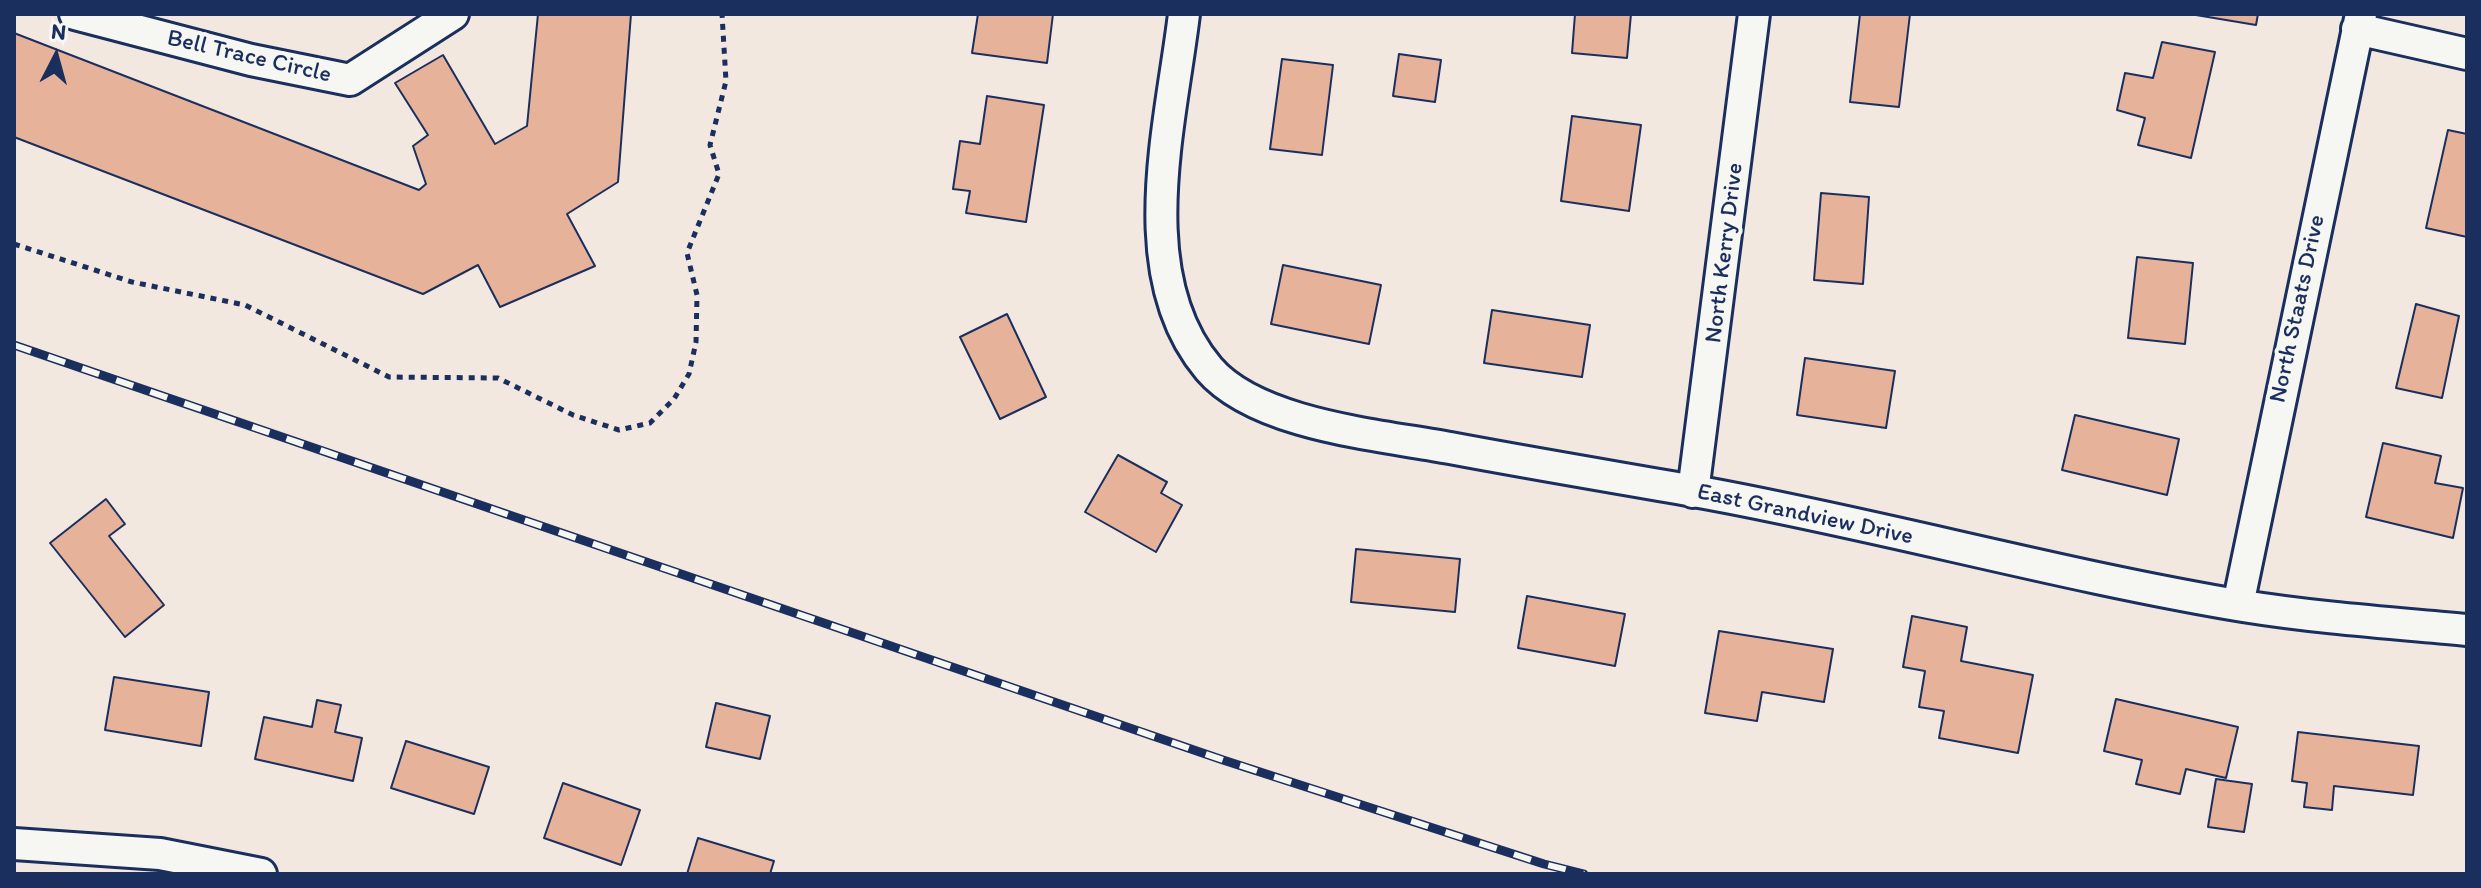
<!DOCTYPE html>
<style>
body{margin:0}
#map{position:relative;width:2481px;height:888px;overflow:hidden;background:#f3e8e0;font-family:Itim,sans-serif}
canvas{display:block}
.frame{position:absolute;inset:0;border:16px solid #1b2f5e;pointer-events:none}
.north{position:absolute;left:16px;top:16px;width:80px;height:80px;-webkit-text-stroke:6px #f6f6f2;paint-order:stroke;rotate:6deg;font-size:22px;font-weight:700;line-height:32px;text-align:center;color:#1b2f5e}
.north::after{content:'';display:block;margin:auto;width:28px;height:36px;background:#1b2f5e;clip-path:polygon(50% 0,100% 100%,50% 72%,0 100%)}
</style>
<div id="map">
<canvas width="2481" height="888"></canvas>
<div class="frame"></div>
<div class="north">N</div>
</div>
<script>
const c = document.querySelector('canvas').getContext('2d');
c.lineJoin = 'round';
function paint(path, color) {
  c.fillStyle = color;
  c.fill(path, 'evenodd');
}
function trace(path, color, width, dash) {
  c.strokeStyle = color;
  c.lineWidth = width;
  c.lineCap = dash ? 'butt' : 'round';
  c.setLineDash(dash || []);
  c.stroke(path);
}
function drawText(font, color, halo, rows, align = 'center') {
  c.font = font + ' Itim,sans-serif';
  c.lineWidth = 8;
  c.setLineDash([]);
  c.textBaseline = 'middle';
  c.strokeStyle = halo;
  c.fillStyle = color;
  for (const [text, x, y, turn = 0] of rows) {
    c.save();
    c.translate(x, y);
    c.rotate((+turn || 0) * Math.PI / 180);
    c.textAlign = isNaN(turn) ? turn : align;
    if (halo) c.strokeText(text, 0, 0);
    c.fillText(text, 0, 0);
    c.restore();
  }
}
const building = new Path2D(`
 M538,14H631L618,182L567,214L595,266L500,307L478,265L423,294L14,137V33L419,190L426,184L413,146L428,135L395,83L443,55L495,144L527,126Z
 M978,14H1053L1047,63L972,53Z
 M1575,14H1631L1627,58L1572,53Z
 M1860,14H1910L1899,107L1850,102Z
 M2190,14H2258L2256,25Z
 M2162,42L2215,52L2191,158L2138,145L2145,118L2117,110L2125,73L2153,78Z
 M1399,54L1441,60L1435,102L1393,96Z
 M1282,59L1333,65L1322,155L1270,149Z
 M987,96L1044,105L1026,222L966,213L970,191L953,189L960,141L980,144Z
 M1572,116L1641,125L1629,211L1561,201Z
 M2448,130L2467,134V237L2426,228Z
 M1821,193L1869,197L1863,284L1814,280Z
 M2137,257L2193,263L2185,344L2128,338Z
 M1283,265L1381,285L1369,344L1271,324Z
 M2416,304L2459,316L2442,398L2396,388Z
 M1492,310L1590,325L1582,377L1484,363Z
 M1007,314L1046,397L1000,419L960,337Z
 M1805,358L1895,371L1886,428L1797,415Z
 M2075,415L2179,439L2167,495L2062,470Z
 M2383,443L2441,456L2435,483L2463,488L2453,538L2366,517Z
 M1118,455L1167,482L1161,493L1182,505L1156,552L1085,512Z
 M106,499L125,524L109,536L164,605L125,637L50,543Z
 M1356,549L1460,559L1455,612L1351,602Z
 M1527,596L1625,614L1615,666L1518,648Z
 M1912,616L1967,627L1961,661L2033,675L2018,753L1939,738L1944,711L1919,707L1925,671L1903,667Z
 M1719,631L1833,649L1824,702L1762,692L1757,721L1705,713Z
 M114,677L209,692L201,746L105,730Z
 M2116,699L2238,727L2226,778L2186,769L2180,794L2136,784L2142,760L2104,751Z
 M317,700L341,705L335,732L362,738L353,781L255,759L264,717L312,727Z
 M716,703L770,716L760,759L706,747Z
 M2298,732L2419,746L2413,795L2334,786L2332,810L2304,807L2307,783L2292,781Z
 M406,741L489,767L474,814L391,788Z
 M2216,779L2252,784L2244,832L2208,827Z
 M563,783L640,810L621,865L544,838Z
 M698,838L774,861L770,874H687Z`);
const path = new Path2D(`
 M14,244L132,282L245,305L389,377L498,378L573,415L619,430L650,423L674,399L689,374L696,342L697,295L687,253L719,174L710,145L726,81L722,14`);
const street = new Path2D(`
 M75,14L251,60L350,80L453,14
 M1184,14C1171,124 1129,275 1209,369C1257,425 1380,435 1450,448C1535,464 1620,478 1705,493C1885,526 2063,576 2243,606C2318,618 2392,623 2467,630
 M2357,29L2467,54
 M1693,492L1754,14
 M2238,605L2361,14
 M14,844L160,854L261,874`);
const rail = new Path2D(`
 M14,345L1223,760L1544,864L1584,874`);
const streetNames = [
 ["Bell Trace Circle",249,57,13],
 ["North Kerry Drive",1725,253,-83],
 ["North Staats Drive",2298,309,-78],
 ["East Grandview Drive",1805,515,12]
];
paint(building, '#e6b299');
trace(building, '#1b2f5e', 2);
trace(street, '#1b2f5e', 36);
trace(path, '#1b2f5e', 5, [6, 6]);
trace(street, '#f6f6f2', 30);
trace(rail, '#1b2f5e', 9);
trace(rail, '#f6f6f2', 6, [18]);
drawText('24px', '#1b2f5e', '#f6f6f2', streetNames);
</script>
